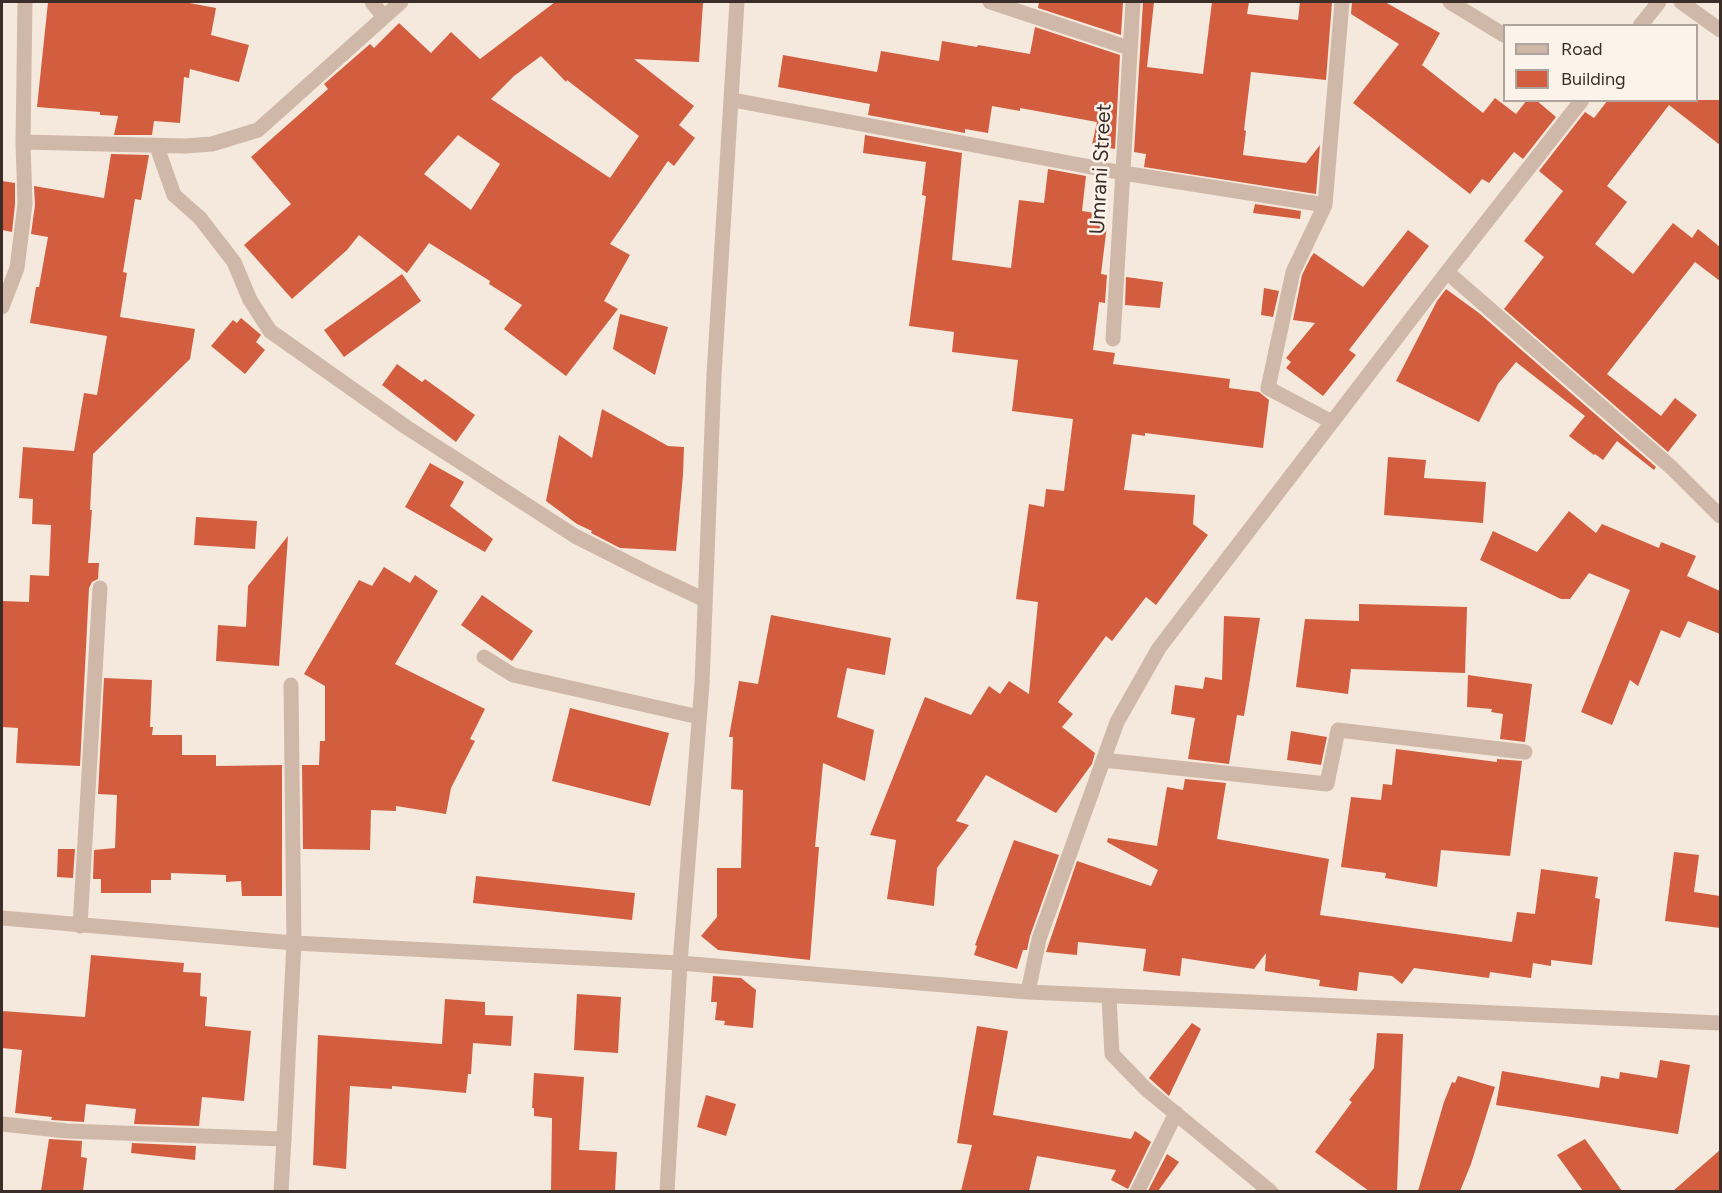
<!DOCTYPE html>
<style>
body{margin:0}
#map{position:relative;width:1722px;height:1193px;overflow:hidden;background:#f5e9dd;font-family:Figtree,sans-serif}
canvas{display:block}
.frame{position:absolute;inset:0;border:3px solid #3b2e29;pointer-events:none}
.legend{position:absolute;left:1503px;top:24px;width:195px;height:78px;box-sizing:border-box;background:#fcf3eb;border:2px solid #afa49d;margin:0;padding:8px 10px;list-style:none;font-size:18px;color:#3b2e29}
.legend li{display:flex;align-items:center;gap:12px;height:30px}
.legend b{width:30px;border:2px solid #afa49d}
</style>
<div id="map">
<canvas width="1722" height="1193"></canvas>
<div class="frame"></div>
<ul class="legend">
<li><b style="height:8px;background:#cfb8a8"></b>Road</li>
<li><b style="height:16px;background:#d25e3f"></b>Building</li>
</ul>
</div>
<script>
const c = document.querySelector('canvas').getContext('2d');
c.lineJoin = 'round';
function paint(path, color) {
  c.fillStyle = color;
  c.fill(path, 'evenodd');
}
function trace(path, color, width, dash) {
  c.strokeStyle = color;
  c.lineWidth = width;
  c.lineCap = dash ? 'butt' : 'round';
  c.setLineDash(dash || []);
  c.stroke(path);
}
function drawText(font, color, halo, rows, align = 'center') {
  c.font = font + ' Figtree,sans-serif';
  c.lineWidth = 5;
  c.setLineDash([]);
  c.textBaseline = 'middle';
  c.strokeStyle = halo;
  c.fillStyle = color;
  for (const [text, x, y, turn = 0] of rows) {
    c.save();
    c.translate(x, y);
    c.rotate((+turn || 0) * Math.PI / 180);
    c.textAlign = isNaN(turn) ? turn : align;
    if (halo) c.strokeText(text, 0, 0);
    c.fillText(text, 0, 0);
    c.restore();
  }
}
const building = new Path2D(`
 M48,2H184L216,8L211,35L249,45L239,82L190,69L189,78L184,77L180,123L154,121L152,135H114L118,116L100,115V112L37,107Z
 M555,2L703,3L699,62L634,59L694,106L679,125L695,138L674,166L668,161L610,244L630,255L604,301L618,309L566,376L504,329L522,305L489,284L490,281L429,243L407,273L359,235L347,250L292,299L244,245L291,204L251,157L328,89L324,84L370,44L374,48L399,23L431,53L451,32L480,59ZM541,56L566,82L567,80L639,136L610,178L491,99L514,76ZM458,135L500,164L471,210L424,174Z
 M1039,2H1123L1121,35L1038,8Z
 M1143,2H1154L1147,67L1203,74L1212,2H1249L1247,14L1298,20L1300,2H1332L1326,80L1251,72L1244,130L1246,131L1243,155L1306,163L1320,145L1316,194L1144,167L1146,154L1134,152Z
 M1352,2H1385L1440,33L1422,65L1483,113L1495,98L1516,114L1527,100H1536L1556,117L1523,159L1514,152L1489,183L1482,179L1470,194L1353,103L1399,44L1351,14Z
 M1035,27L1120,55L1115,149L1092,145L1097,122L1020,108V111L992,106L988,133L965,129V133L868,115L870,104L778,87L783,55L877,72L881,51L939,61L942,41L977,47L978,45L1030,54Z
 M1608,100H1720V145L1669,105L1607,186L1627,202L1595,244L1633,274L1673,223L1692,238L1698,229L1720,247V281L1695,262L1607,374L1661,416L1675,398L1697,415L1668,452L1504,309L1544,257L1524,241L1563,191L1539,171L1585,112L1594,118Z
 M865,135L962,153L952,260L1011,268L1019,200L1044,203L1048,169L1086,176L1082,211L1102,214L1101,225H1107L1101,274L1107,275L1105,303L1099,302L1093,350L1115,353L1113,364L1230,379L1229,388L1259,392L1269,400L1263,448L1145,433V436L1132,434L1124,490L1195,495L1193,524L1208,535L1156,605L1146,597L1112,641L1106,636L1058,702L1073,714L1062,727L1095,753L1092,764L1056,813L986,775L956,821L969,825L937,868L934,906L887,899L896,840L870,835L925,697L971,715L989,686L1000,694L1009,681L1029,694L1038,602L1016,599L1029,504L1044,507L1046,489L1064,491L1073,419L1012,411L1018,360L952,352L954,332L909,326L926,196L922,195L926,162L863,153Z
 M111,154L149,155L141,200L135,199L123,272L127,273L120,317L195,329L190,359L93,454L90,510H92L88,563H99L98,579L92,582L89,588L80,766L16,763L18,728L2,727V601L29,602L30,575L49,576L51,525L32,524L33,499L19,498L23,447L74,451L84,393L97,395L107,336L30,323L36,287H39L48,237L31,234L35,205L34,186L104,198Z
 M2,181L15,183V204L12,232L2,230Z
 M1255,204L1301,211L1300,219L1253,213Z
 M1408,230L1429,246L1349,350L1356,355L1323,396L1286,368L1291,362L1286,358L1315,323L1293,320L1302,275L1311,257L1314,253L1363,287Z
 M402,274L421,301L344,357L324,330Z
 M1126,277L1163,282L1160,308L1125,305Z
 M1264,288L1279,291L1273,317L1261,315Z
 M1446,289L1479,313L1656,467L1654,470L1617,441L1603,460L1595,454L1594,455L1569,436L1585,416L1516,362L1498,384L1479,422L1396,381L1437,301Z
 M620,314L668,327L655,375L613,349Z
 M241,318L260,334L261,335L256,342L265,350L245,374L211,346L233,320L237,323Z
 M397,364L422,382L425,379L475,415L456,442L382,385Z
 M602,409L668,446L684,447L683,475L676,551L620,548L591,533L592,531L577,524L546,501L559,435L592,458Z
 M1388,457L1426,460L1424,478L1486,482L1483,523L1384,515Z
 M430,463L464,482L450,506L493,539L485,552L405,507Z
 M1569,511L1596,533L1602,524L1659,548L1661,542L1696,556L1687,576L1720,591V634L1688,621L1680,638L1661,630L1638,686L1630,680L1612,725L1581,712L1630,590L1589,573L1570,599H1561L1480,560L1493,531L1537,552Z
 M196,517L257,521L255,549L194,545Z
 M288,536L279,666L216,661L218,625L246,627L248,586Z
 M384,567L410,583L415,575L438,591L395,664L485,709L470,739L475,741L451,788L446,814L396,806V811L371,810L370,850L303,849L302,765H319L320,741H325V686L304,674L359,580L372,586Z
 M482,595L533,631L512,661L461,625Z
 M1359,604L1467,607L1465,673L1351,669L1348,694L1296,687L1305,619L1359,621Z
 M771,615L891,638L885,675L847,668L837,717L874,730L865,781L823,763L815,847H819L810,960L718,950L701,936L717,917V868H741L743,790L731,789L733,737H729L739,681L758,684Z
 M1224,616L1260,618L1244,716L1237,715L1229,764L1188,759L1195,718L1171,714L1175,685L1203,689L1205,677L1222,680Z
 M1468,675L1532,684L1525,742L1500,739L1503,714L1491,712L1492,709L1467,707Z
 M104,678L152,680L150,727H153L152,735H182V755H216V766L282,765V896H242L241,881L226,882V875L171,873V880H151V893H101V879H93L94,850L115,848L117,795L98,794Z
 M570,708L669,733L650,806L552,781Z
 M1291,731L1327,737L1321,765L1287,760Z
 M1396,749L1497,762V759L1522,761L1510,856L1441,850L1437,887L1385,878L1386,873L1341,867L1351,797L1381,800L1383,784L1392,785Z
 M1185,779L1226,783L1217,839L1329,859L1320,915L1512,942L1517,912L1535,914L1541,869L1598,877L1595,898L1600,899L1592,965L1551,960V966L1533,963L1531,978L1490,972L1489,978L1414,968L1402,984L1392,976L1359,972L1357,991L1319,986L1320,980L1265,971L1266,953L1254,969L1182,958L1180,976L1143,971L1146,949L1078,942L1077,955L1046,952L1077,861L1151,886L1158,870L1107,842L1108,838L1157,846L1167,787L1183,790Z
 M1014,840L1059,855L1030,936L1027,950H1023L1017,969L974,955L977,946L975,945Z
 M58,849H75L73,878L57,877Z
 M1674,852L1699,855L1694,892L1720,896V928L1665,921Z
 M476,876L635,893L632,920L473,903Z
 M91,955L184,963L183,972L201,973L200,996L207,997L205,1026L251,1031L244,1101L202,1097L199,1126L134,1124L136,1109L86,1104L84,1122L51,1120L52,1117L15,1113L22,1050L2,1048V1011L85,1017Z
 M713,976L741,978L756,990L753,1028L724,1025L725,1021L715,1020L717,1002H711Z
 M577,994L621,997L618,1053L574,1050Z
 M445,999L485,1002V1015L513,1016L511,1046L473,1043L471,1074H468L466,1093L392,1086V1089L350,1086L346,1169L313,1165L318,1035L442,1044Z
 M1192,1023L1201,1029L1169,1096L1149,1078Z
 M977,1026L1008,1031L993,1115L1131,1139L1135,1131L1151,1142L1128,1189L1111,1180L1116,1170L1037,1156L1029,1191H961L972,1145L957,1143Z
 M1377,1033L1403,1034L1397,1191H1369L1315,1152L1352,1102L1349,1100L1374,1068Z
 M1660,1060L1690,1065L1678,1134L1496,1105L1502,1071L1599,1088L1601,1076L1619,1079L1620,1072L1657,1078Z
 M534,1073L584,1077L579,1150L617,1152L615,1191H551L552,1118L534,1116V1108H532Z
 M1458,1076L1495,1087L1471,1164L1460,1191H1418L1444,1102L1452,1082L1455,1083Z
 M706,1095L736,1104L726,1136L697,1127Z
 M49,1139L82,1141L81,1157L87,1158L83,1191H41Z
 M1585,1139L1622,1191H1583L1557,1155Z
 M132,1143L196,1146L195,1160L131,1153Z
 M1720,1150V1191H1673Z
 M1167,1154L1179,1162L1158,1191H1148Z`);
const lane = new Path2D(`
 M484,657L513,675L699,717
 M2,1124L67,1131L284,1139L281,1192
 M1137,1192L1176,1113`);
const street = new Path2D(`
 M25,2L23,142L185,146L212,144L258,130L401,2
 M372,2L383,16
 M990,2L1129,48
 M1450,2L1504,35
 M1681,2L1720,30
 M1640,26L1659,2
 M733,100L1123,173L1325,205
 M157,147L174,195L200,218L234,262L250,300L270,331L406,427L575,536L648,573L705,600
 M1447,272L1672,468L1720,516
 M2,307L17,268L25,204L23,142
 M1113,339L1133,2
 M1332,422L1268,388L1293,272L1325,205L1342,2
 M1103,760L1327,784L1338,730L1525,752
 M2,918L294,943L680,963L1028,992L1720,1023
 M80,926L100,588
 M1028,992L1039,939L1117,722L1159,648L1447,272L1582,100
 M1109,997L1112,1054L1146,1089L1271,1192
 M284,1139L294,943L291,685
 M667,1192L680,963L702,684L714,375L737,2`);
const streetNames = [
 ["Umrani Street",1101,169,-87]
];
paint(building, '#d25e3f');
trace(lane, '#cfb8a8', 15);
trace(street, '#cfb8a8', 15);
drawText('21px', '#3b2e29', '#fcf3eb', streetNames);
</script>
